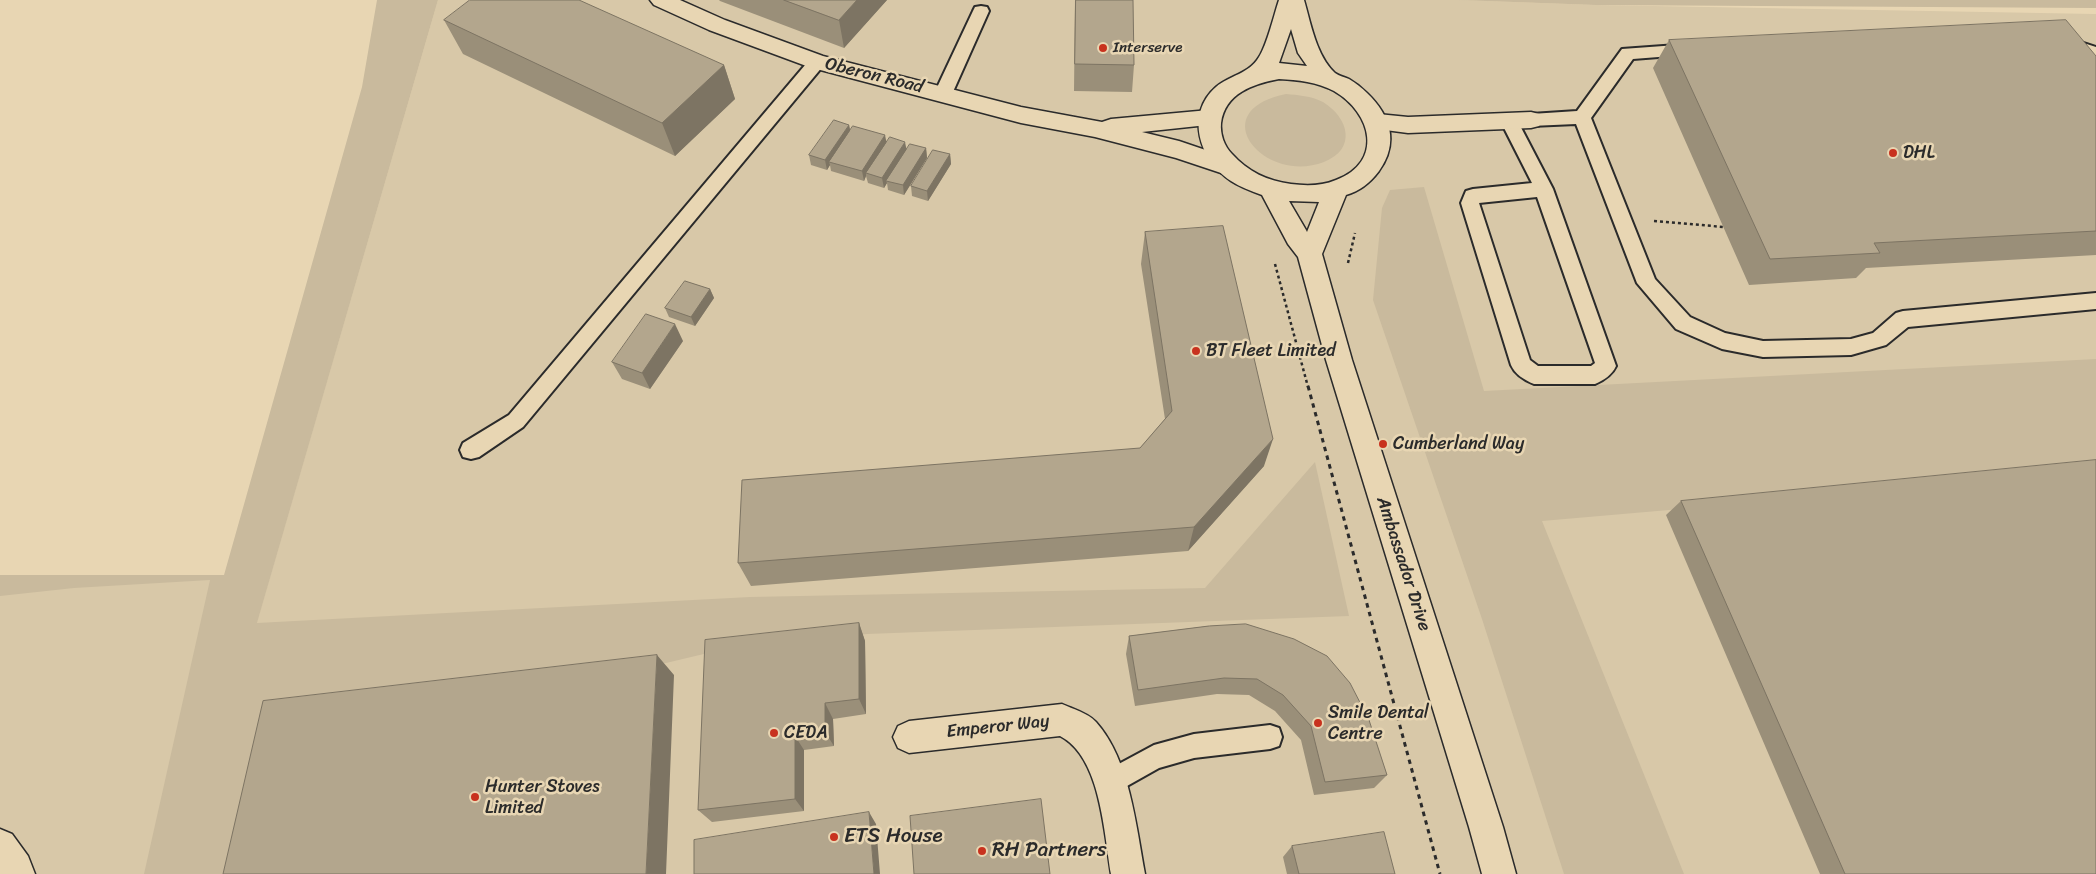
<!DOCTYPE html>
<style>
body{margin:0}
canvas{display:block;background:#e8d6b3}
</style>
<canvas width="2096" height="874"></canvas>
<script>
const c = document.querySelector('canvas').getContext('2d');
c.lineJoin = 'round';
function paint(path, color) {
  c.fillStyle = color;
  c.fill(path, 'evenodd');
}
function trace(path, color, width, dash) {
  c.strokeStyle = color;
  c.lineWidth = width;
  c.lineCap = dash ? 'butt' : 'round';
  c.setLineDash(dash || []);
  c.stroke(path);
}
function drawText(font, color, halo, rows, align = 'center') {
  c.font = font + ' Sriracha,sans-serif';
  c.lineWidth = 5;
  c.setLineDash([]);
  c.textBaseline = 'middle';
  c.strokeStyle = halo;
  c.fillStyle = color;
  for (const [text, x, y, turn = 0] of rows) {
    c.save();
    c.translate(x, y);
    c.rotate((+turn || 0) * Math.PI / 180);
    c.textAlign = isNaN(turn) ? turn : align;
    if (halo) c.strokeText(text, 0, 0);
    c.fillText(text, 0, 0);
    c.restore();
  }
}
const built = new Path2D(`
 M438,0H1459L1596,5L2096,14V874H0V575H224L257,622Z`);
const green = new Path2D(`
 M377,0H438L257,623L750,597L1205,588L1315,462L1349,616L867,634L708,653L666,663L293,708L256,874H144L210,580L74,588L0,596V575H224L362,87Z
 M1459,0H2096V8L1596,5Z
 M1286,94C1298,95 1311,96 1323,102C1349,118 1357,149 1324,162C1264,185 1202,111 1286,94Z
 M1424,187L1484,391L2096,359V473L1542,521L1684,874H1564L1482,619L1373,300L1382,208L1390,190Z`);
const pathFar1 = new Path2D(`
 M1654,221L1724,227
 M1348,263L1355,233
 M1275,264L1308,387`);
const path = new Path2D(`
 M1308,386L1440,874`);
const service = new Path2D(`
 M981,6L987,7L989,11L952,94L949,98L943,100L937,98L934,94L973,11L975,7Z
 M2065,37L2096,47V59L2059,47L2057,43L2059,39Z
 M1691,44L1697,46L1699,50L1697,54L1633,59L1591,118L1655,279L1690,317L1725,333L1763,341L1851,339L1873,333L1896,313L1903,311L2096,293V309L1908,327L1886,345L1851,355L1763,357L1722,349L1676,329L1637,283L1576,124L1531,126L1525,124L1522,120L1525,116L1531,114L1577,111L1622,49Z
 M817,56L823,58L826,62L823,66L523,427L479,457L471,459L463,457L460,450L463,443L509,415L811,58Z
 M1509,114L1515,116L1553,189L1616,366C1612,375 1604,380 1595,384H1534C1524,380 1515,374 1511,365L1461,203L1466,191L1473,189L1532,183L1500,120L1503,116ZM1537,197L1595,363L1591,366H1538L1530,360L1479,203Z
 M1270,725L1279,728L1282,737L1279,746L1270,749L1194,758L1159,768L1111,795L1102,791L1098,782L1102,773L1154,745L1194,734Z`);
const minor = new Path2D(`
 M650,0H680L725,20L823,56L1021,107L1102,122L1111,119L1209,110L1217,112L1220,118L1217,124L1142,132L1179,141L1235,160L1239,166L1235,172L1227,175L1176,158L1095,137L1021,123L809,67L709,30L654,5Z
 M1531,112L1539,114L1542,120L1539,126L1531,128L1408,133L1370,128L1367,122L1370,116L1378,114L1408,117Z
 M1062,704C1073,709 1088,713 1096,722C1130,760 1136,826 1145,874H1111C1104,833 1101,757 1060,736L909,753L898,748L893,737L898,726L909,721Z
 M0,829L12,834L28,856L35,874H0Z`);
const secondary = new Path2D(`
 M1279,0H1304C1311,24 1316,55 1335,73C1339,76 1345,77 1349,79C1356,83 1362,88 1367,93C1391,116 1399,143 1379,171C1370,183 1360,191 1346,195L1322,254L1352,360L1503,827L1516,874H1482L1469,827L1326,360L1298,257L1288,244L1262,195C1251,191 1240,187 1231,181C1199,160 1185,114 1216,87C1230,75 1249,74 1259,57C1267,45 1274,15 1279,0ZM1291,29L1298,53L1307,66L1279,63ZM1279,79C1298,80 1317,82 1334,91C1372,113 1384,162 1336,180C1322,186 1306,186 1291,184C1268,181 1248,172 1232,154C1224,146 1220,134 1221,123C1225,93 1253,84 1279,79ZM1289,201L1319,202L1307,232L1306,230Z`);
const wall = new Path2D(`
 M719,0H887L844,48L720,1Z
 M1075,0L1134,65L1132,92L1074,91Z
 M444,20L724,65L735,99L675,156L463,54Z
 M1669,40L2096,56V255L1866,268L1856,278L1749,285L1653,68Z
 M849,125L850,131L906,149L926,148L927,158L904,195L888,190L887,183L884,188L868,183L866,176L864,181L831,171L830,165L827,170L811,165L809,155Z
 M950,154L951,164L928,201L912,196L911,186Z
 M1145,232L1264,466L1188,551L751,586L738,563L1140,448L1165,419L1141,264Z
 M710,289L714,298L695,326L669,317L665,308Z
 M683,341L650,389L622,379L612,362Z
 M1681,501L2096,874H1820L1666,515Z
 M859,623L865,641L866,714L833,719L834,746L804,750V811L712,822L698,810Z
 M1209,626L1387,775L1374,788L1314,795L1301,740L1275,711L1249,695L1217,694L1135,706L1126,654L1129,636Z
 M1292,846L1395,874H1287L1283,857Z`);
const shadedWall = new Path2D(`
 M857,0H887L844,48L839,20Z
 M724,65L735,99L675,156L662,123Z
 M849,125L851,134L829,162L830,165L827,170L825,160Z
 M885,135L887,145L866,173V176L864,181L862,171Z
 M905,142L907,152L886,181L887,183L884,188L882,178Z
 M926,148L927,158L904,195L903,185Z
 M950,154L951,164L928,201L927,191Z
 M710,289L714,298L695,326L691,317Z
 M675,324L683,341L650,389L642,373Z
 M1273,439L1264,466L1188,551L1194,527Z
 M859,623L865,641L866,714L859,699Z
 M657,655L674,675L666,874H646Z
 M825,703L833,719L834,746L825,732Z
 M795,736L804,750V811L795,799Z
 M869,812L876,824L880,874H874Z`);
const building = new Path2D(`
 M470,0H579L724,65L662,123L444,20Z
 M784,0H857L839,20Z
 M1076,0H1133L1134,65L1075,64Z
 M2066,20L2096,56V231L1874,243L1880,253L1770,259L1669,40Z
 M834,120L849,125L825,160L809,155Z
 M853,126L885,135L862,171L829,162Z
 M890,137L905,142L882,178L866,173Z
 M910,144L926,148L903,185L886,181Z
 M933,150L950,154L927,191L911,186Z
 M1223,226L1273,439L1194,527L738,563L742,480L1140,448L1172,411L1145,232Z
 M685,281L710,289L691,317L665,308Z
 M646,314L675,324L642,373L612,362Z
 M2096,460V874H1845L1681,501Z
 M859,623V699L825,703V732L795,736V799L698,810L705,640Z
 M1246,624L1294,639L1327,656L1350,683L1369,720L1387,775L1325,782L1311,726L1283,695L1257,679L1224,678L1138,690L1129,636L1209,626Z
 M657,655L646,874H223L263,701Z
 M1041,799L1050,874H914L910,816Z
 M869,812L874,874H694V840Z
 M1384,832L1395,874H1299L1292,846Z`);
const markers = [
 [1103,48,5,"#c8321e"],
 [1893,153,5,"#c8321e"],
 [1196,351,5,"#c8321e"],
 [1383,444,5,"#c8321e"],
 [1318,723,5,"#c8321e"],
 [774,733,5,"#c8321e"],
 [475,797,5,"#c8321e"],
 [834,837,5,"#c8321e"],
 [982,851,5,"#c8321e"]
];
const farPoinames = [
 ["Interserve",1113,48]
];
const streetNames = [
 ["Oberon Road",874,76,14],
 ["Ambassador Drive",1403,564,72],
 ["Emperor Way",998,727,-6]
];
const poiNames = [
 ["DHL",1903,153],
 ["BT Fleet Limited",1206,351],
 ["Cumberland Way",1393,444],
 ["Smile Dental",1328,713],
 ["Centre",1328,734],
 ["CEDA",784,733],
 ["Hunter Stoves",485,787],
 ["Limited",485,808]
];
const nearPoinames = [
 ["ETS House",844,837],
 ["RH Partners",992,851]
];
paint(built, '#d8c8a8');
paint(green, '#c9ba9d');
trace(service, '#2b2b2b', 4);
trace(minor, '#2b2b2b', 3);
trace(secondary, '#2b2b2b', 3);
trace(pathFar1, '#2b2b2b', 2.5, [3, 3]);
trace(path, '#2b2b2b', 3, [4.5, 4.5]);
paint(service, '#e8d6b3');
paint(minor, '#e8d6b3');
paint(secondary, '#e8d6b3');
paint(wall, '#9a8f79');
paint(shadedWall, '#7d7463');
paint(building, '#b3a68d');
trace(building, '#7d7463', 1);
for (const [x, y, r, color] of markers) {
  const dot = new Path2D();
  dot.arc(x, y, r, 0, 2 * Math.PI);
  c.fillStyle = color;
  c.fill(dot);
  trace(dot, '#e8d6b3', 2);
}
drawText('15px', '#2b2b2b', '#e8d6b3', farPoinames, 'left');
drawText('18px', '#2b2b2b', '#e8d6b3', streetNames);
drawText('18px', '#2b2b2b', '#e8d6b3', poiNames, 'left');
drawText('21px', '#2b2b2b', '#e8d6b3', nearPoinames, 'left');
</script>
